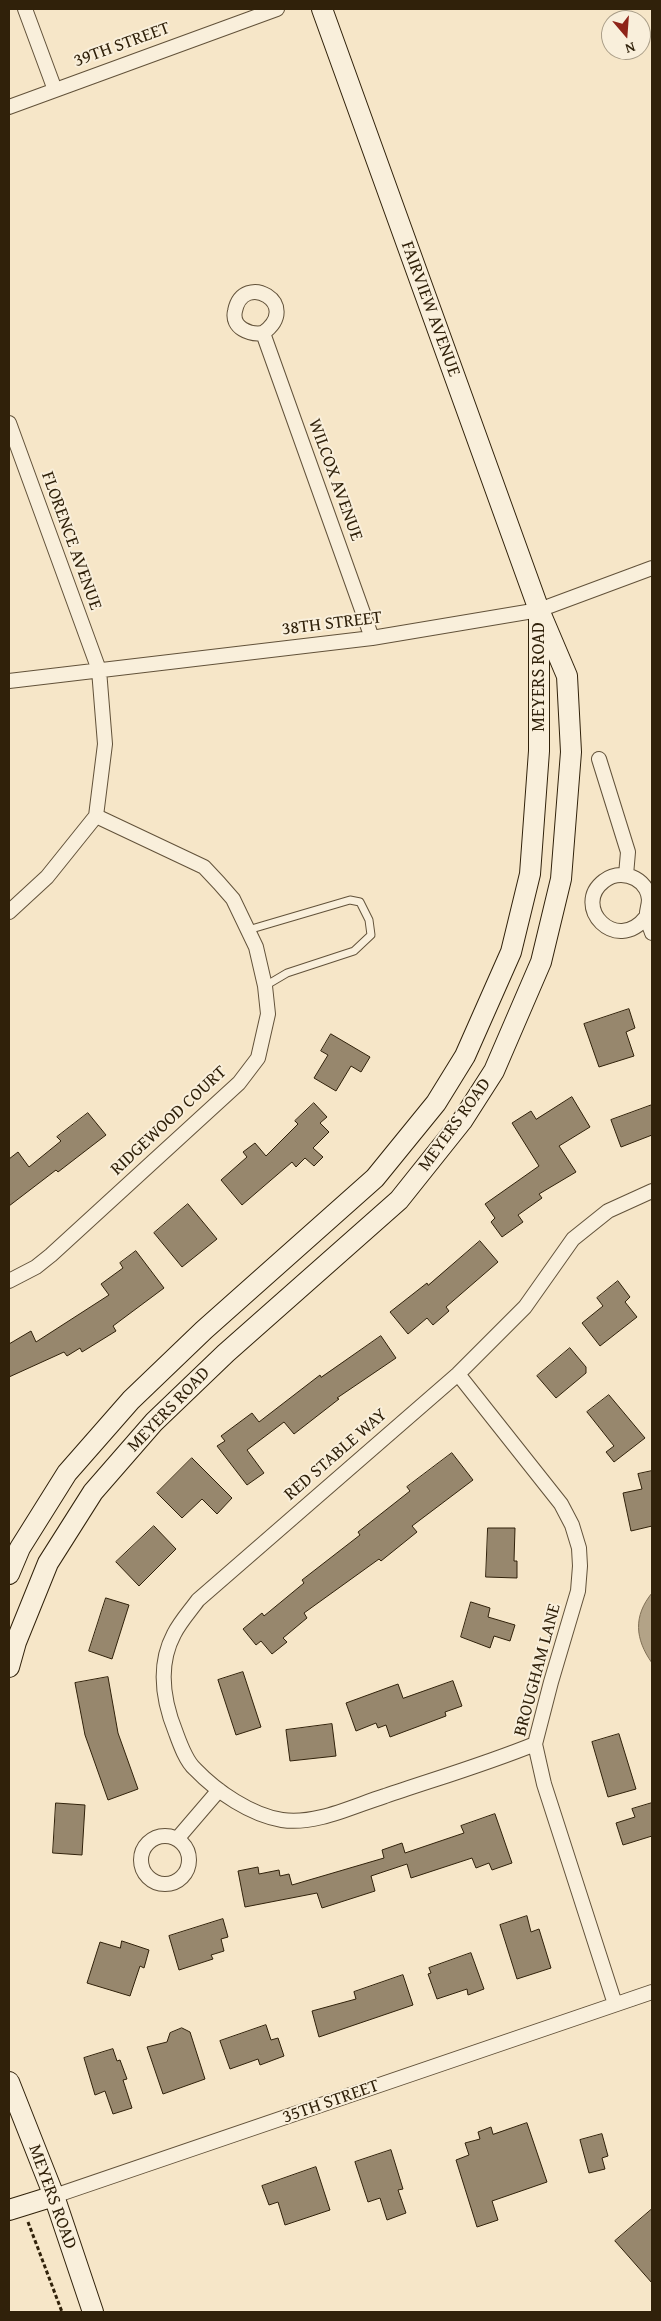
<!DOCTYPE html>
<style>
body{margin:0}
#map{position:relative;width:661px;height:2321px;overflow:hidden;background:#f6e6c8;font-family:"Gentium Book Plus",serif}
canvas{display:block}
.frame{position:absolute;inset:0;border:10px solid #30210a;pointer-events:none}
.north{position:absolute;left:601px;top:10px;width:50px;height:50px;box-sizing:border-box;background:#f9efdb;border:1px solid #a99d87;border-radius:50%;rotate:162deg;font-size:14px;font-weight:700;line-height:20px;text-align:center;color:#30210a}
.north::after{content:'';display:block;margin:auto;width:18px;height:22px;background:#8f2418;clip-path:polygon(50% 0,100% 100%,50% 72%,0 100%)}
</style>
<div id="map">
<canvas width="661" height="2321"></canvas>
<div class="frame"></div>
<div class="north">N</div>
</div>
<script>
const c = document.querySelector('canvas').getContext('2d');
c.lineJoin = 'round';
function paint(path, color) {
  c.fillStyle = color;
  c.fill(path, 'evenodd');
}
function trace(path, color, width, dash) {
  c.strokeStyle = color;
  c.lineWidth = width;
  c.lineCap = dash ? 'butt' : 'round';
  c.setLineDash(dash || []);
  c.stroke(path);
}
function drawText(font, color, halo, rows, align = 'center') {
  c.font = font + ' "Gentium Book Plus",serif';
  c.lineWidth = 4;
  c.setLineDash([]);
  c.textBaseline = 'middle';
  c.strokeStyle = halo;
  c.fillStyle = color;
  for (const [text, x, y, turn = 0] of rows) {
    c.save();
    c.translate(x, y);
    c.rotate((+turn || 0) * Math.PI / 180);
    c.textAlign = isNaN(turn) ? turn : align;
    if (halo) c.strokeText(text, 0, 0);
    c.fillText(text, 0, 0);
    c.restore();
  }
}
const water = new Path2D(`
 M652,1593V1663C635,1639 633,1616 652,1593Z`);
const building = new Path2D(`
 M629,1009L635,1028L626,1032L634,1056L599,1067L584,1024Z
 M331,1034L370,1057L361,1072L351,1066L336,1091L314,1078L328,1055L321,1051Z
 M572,1097L590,1127L559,1146L576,1172L539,1194L542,1198L518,1215L523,1222L502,1237L491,1222L495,1218L485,1204L539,1166L512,1123L531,1111L536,1119Z
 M314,1103L327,1117L320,1123L329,1132L313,1148L323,1157L314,1166L305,1158L296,1167L292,1162L242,1205L221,1180L247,1157L243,1152L255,1143L266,1156L298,1124L295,1121Z
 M652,1105V1135L621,1147L611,1120Z
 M88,1113L106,1135L58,1172L56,1170L9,1206V1159L18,1152L29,1167L61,1141L57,1137Z
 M188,1204L217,1239L182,1267L154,1233Z
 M480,1241L498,1262L446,1307L449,1311L433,1325L427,1318L408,1334L390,1312L427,1283L428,1285Z
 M136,1251L164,1288L113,1326L116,1331L82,1352L80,1348L67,1356L64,1352L9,1377V1344L31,1331L36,1342L109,1295L101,1284L123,1268L120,1263Z
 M618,1281L630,1297L625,1302L637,1317L600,1346L582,1323L603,1306L597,1298Z
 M381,1336L396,1358L337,1398L339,1399L294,1434L284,1422L247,1450L264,1473L247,1485L217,1446L225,1441L221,1436L252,1413L259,1422L320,1375L321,1377Z
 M570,1348L586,1367V1373L556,1398L537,1376Z
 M609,1395L645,1438L614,1462L606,1452L614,1446L587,1412Z
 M452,1453L473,1480L412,1526L417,1532L381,1561L379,1559L304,1613L307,1618L283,1638L287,1642L272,1654L261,1641L256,1645L243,1629L262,1613L264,1616L304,1583L302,1580L360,1535L358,1532L410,1491L407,1487Z
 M192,1458L232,1498L217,1514L202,1499L182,1518L157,1493Z
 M652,1471V1526L631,1531L623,1493L642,1489L638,1474Z
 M154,1526L176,1549L139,1586L116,1562Z
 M488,1528H515L514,1561H517V1578L486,1577Z
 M106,1598L129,1605L112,1659L89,1651Z
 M471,1602L490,1608L488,1617L515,1625L510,1641L494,1636L490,1648L461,1637Z
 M243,1672L261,1727L236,1735L218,1680Z
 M108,1677L118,1733L138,1789L108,1800L85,1735L75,1683Z
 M453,1681L462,1706L445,1712L446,1716L390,1737L386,1725L378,1728L376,1723L356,1731L346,1703L398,1684L403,1698Z
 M332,1724L336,1756L290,1761L286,1730Z
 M619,1734L636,1789L608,1797L592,1742Z
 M56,1803L85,1805L82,1855L53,1853Z
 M652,1803V1836L623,1845L616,1823L635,1817L632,1809Z
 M495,1814L512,1863L492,1870L489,1863L476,1868L472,1858L411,1878L407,1864L371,1876L375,1891L322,1908L317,1893L245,1907L238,1871L258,1867L259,1874L279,1870L280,1876L289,1874L292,1885L384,1858L382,1850L402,1843L405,1853L464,1833L461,1826Z
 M527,1916L531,1932L539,1929L551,1968L517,1979L500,1925Z
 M223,1919L228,1937L221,1939L224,1951L211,1955L213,1959L179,1970L169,1936Z
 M122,1941L149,1950L144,1968L140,1966L130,1996L87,1983L100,1942L120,1948Z
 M471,1953L484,1989L468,1995L467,1989L437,1999L428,1974L431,1973L429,1968Z
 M403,1975L413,2005L319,2037L312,2011L356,1999L354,1992Z
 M266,2025L271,2040L278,2038L284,2056L260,2065L258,2059L230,2069L220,2041Z
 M182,2028L190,2032L205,2079L163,2094L147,2047L167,2042L170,2033Z
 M113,2049L117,2061L120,2060L127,2079L123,2080L132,2108L113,2114L105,2091L95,2095L84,2058Z
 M527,2123L547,2182L492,2201L498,2220L477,2227L456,2160L469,2155L465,2143L480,2139L478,2132L491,2127L493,2134Z
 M602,2134L608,2156L602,2158L605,2169L589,2173L580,2140Z
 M391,2150L403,2189L398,2190L406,2213L387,2220L380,2198L368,2202L355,2162Z
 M316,2167L330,2210L285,2225L278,2202L269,2205L262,2186Z
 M652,2209V2283L615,2241Z`);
const path = new Path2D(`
 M28,2222L62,2312`);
const lane = new Path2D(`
 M248,930L350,900L360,902L369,920L371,935L354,951L287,973L265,986`);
const street = new Path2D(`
 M25,9L55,90
 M9,107L277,9
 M263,333C250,335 231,328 235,311C243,270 303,304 263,333L372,638
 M9,423L99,670L105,744L96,816L47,877L9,912
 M9,681L372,638L539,610L652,568
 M599,759L628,852L626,875
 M646,917C616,955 571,906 604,881C609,877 614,875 621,875C631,875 641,880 646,889C653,903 645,908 647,919C648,924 651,929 652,933
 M9,1281L36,1267L51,1255L239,1083L258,1058L268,1014L265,986L256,947L233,899L219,883L204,867L96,816
 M458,1374L561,1504L572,1525L579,1548L580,1566L578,1591L551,1682L535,1744L544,1784L615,2004
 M535,1744C486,1764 435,1779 385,1796C353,1806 316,1825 282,1820C251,1815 217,1792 195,1769C186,1761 180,1744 176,1733C163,1701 157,1666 174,1634C180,1622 190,1611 198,1600L458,1374L525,1307L573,1239L608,1211L652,1191
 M141 1860a24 24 0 1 1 48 0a24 24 0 1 1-48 0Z
 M177,1839L219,1790
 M54,2196L652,1992`);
const secondary = new Path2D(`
 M9,1574L20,1548L67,1473L131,1400L204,1330L375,1178L436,1103L465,1056L511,952L530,874L539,751V619
 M9,1667L16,1642L48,1563L93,1492L154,1422L226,1353L399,1200L462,1121L494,1071L541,962L561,879L571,752L567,676L539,610L322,9
 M9,2082L54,2196L93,2312
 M9,2210L54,2196`);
const streetNames = [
 ["39TH STREET",122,45,-20],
 ["FAIRVIEW AVENUE",430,309,70],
 ["WILCOX AVENUE",335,480,70],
 ["FLORENCE AVENUE",71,541,70],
 ["38TH STREET",332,624,-7],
 ["MEYERS ROAD",539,677,-90],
 ["RIDGEWOOD COURT",169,1121,-43],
 ["MEYERS ROAD",455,1125,-54],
 ["MEYERS ROAD",169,1410,-46],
 ["RED STABLE WAY",336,1455,-41],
 ["BROUGHAM LANE",538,1670,-75],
 ["35TH STREET",331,2102,-19],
 ["MEYERS ROAD",52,2197,70]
];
paint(water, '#b3a387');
trace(water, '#7f6f55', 1);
paint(building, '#97876d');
trace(building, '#30210a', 1);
trace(lane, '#62523a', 9);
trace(street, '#62523a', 16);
trace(secondary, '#30210a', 22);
trace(path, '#30210a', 3, [4, 2.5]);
trace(lane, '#f9efdb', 7);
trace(street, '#f9efdb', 14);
trace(secondary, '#f9efdb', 20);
drawText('18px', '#30210a', '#f9efdb', streetNames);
</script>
